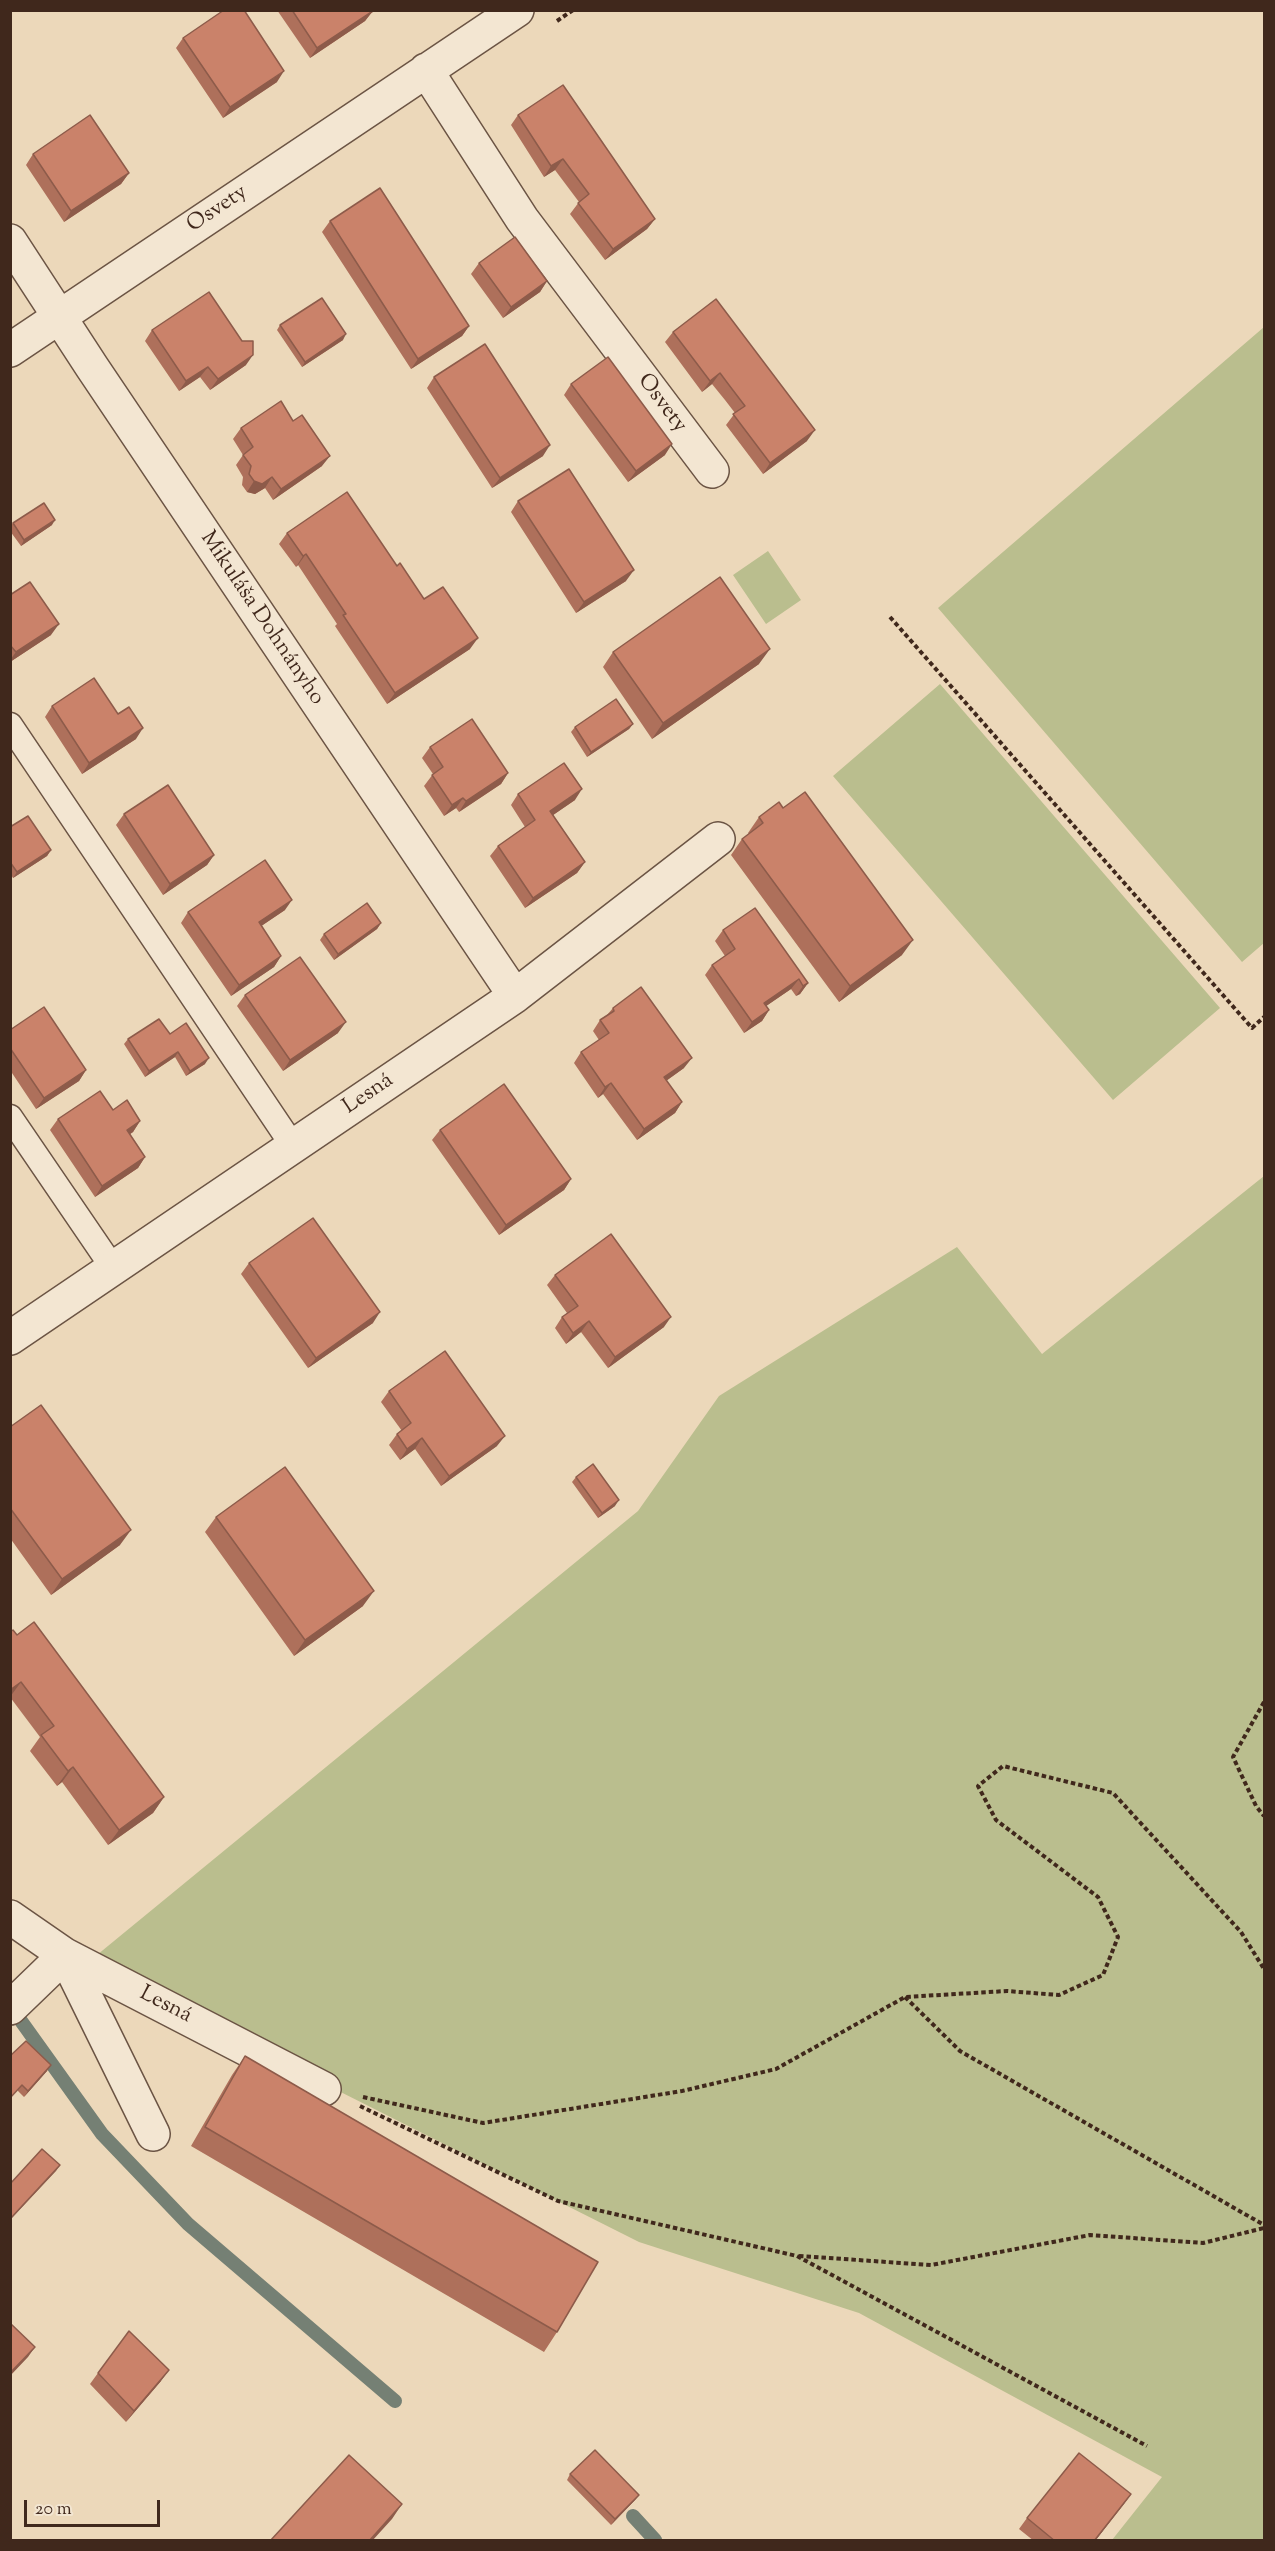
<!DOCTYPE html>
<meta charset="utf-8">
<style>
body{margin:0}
#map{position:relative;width:1275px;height:2551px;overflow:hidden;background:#ecd8ba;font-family:"Sorts Mill Goudy",serif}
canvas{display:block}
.frame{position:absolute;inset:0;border:12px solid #40281c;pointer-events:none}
.scale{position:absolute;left:24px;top:2500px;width:136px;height:27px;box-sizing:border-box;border:3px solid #40281c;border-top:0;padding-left:8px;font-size:18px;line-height:21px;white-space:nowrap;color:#40281c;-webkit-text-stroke:4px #f3e6d2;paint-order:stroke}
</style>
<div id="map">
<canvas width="1275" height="2551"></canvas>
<div class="frame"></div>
<div class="scale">20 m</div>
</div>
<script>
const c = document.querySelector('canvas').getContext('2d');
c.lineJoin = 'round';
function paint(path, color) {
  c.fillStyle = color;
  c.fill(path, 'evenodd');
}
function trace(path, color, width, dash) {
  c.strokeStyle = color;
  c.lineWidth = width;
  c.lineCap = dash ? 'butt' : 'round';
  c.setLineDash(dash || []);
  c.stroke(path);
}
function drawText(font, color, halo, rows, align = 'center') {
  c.font = font + ' "Sorts Mill Goudy",serif';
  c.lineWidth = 4.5;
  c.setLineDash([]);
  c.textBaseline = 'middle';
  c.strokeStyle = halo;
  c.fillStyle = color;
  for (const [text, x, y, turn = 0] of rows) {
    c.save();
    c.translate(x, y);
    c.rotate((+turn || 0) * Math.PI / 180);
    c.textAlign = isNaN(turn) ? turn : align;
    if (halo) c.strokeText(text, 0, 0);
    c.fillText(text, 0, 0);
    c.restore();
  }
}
const green = new Path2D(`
 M1264,327V943L1242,962L938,608Z
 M768,551L801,600L766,624L733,575Z
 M940,684L1220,1008L1113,1100L833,776Z
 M1264,1176V2540H1112L1162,2477L859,2313L639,2242L86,1964L638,1511L719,1396L957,1247L1042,1354Z`);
const stream = new Path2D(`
 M11,2007L102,2134L188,2224L395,2401
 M633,2516L655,2540`);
const path = new Path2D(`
 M557,21L573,10
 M890,617L1252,1028L1264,1017
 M1264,1702L1233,1757L1256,1806L1264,1816
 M905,1997L960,2051L1264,2225
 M363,2097L483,2123L682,2091L776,2069L905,1997L1007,1991L1059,1995L1103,1975L1118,1937L1098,1897L996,1820L978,1786L1003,1766L1113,1793L1241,1932L1264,1969
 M360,2106L558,2201L797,2256L1147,2446
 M799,2256L931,2265L1090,2235L1203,2243L1264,2228`);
const service = new Path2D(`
 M10,725L293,1146
 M10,1117L113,1268`);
const minor = new Path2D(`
 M426,70L522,219L712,471
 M10,241L92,367L515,996
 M10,350L517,10
 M10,1338L515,996L718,839
 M10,1917L65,1955L324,2089
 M10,2008L65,1955L153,2134`);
const wall = new Path2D(`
 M277,10H373L365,21L310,58Z
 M183,38L277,82L223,118L176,48Z
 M518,115L655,219L647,229L605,260L570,214L579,202L555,170L544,177L511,125Z
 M33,154L129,173L121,184L64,222L26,165Z
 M330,221L469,326L462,336L411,369L322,232Z
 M479,263L547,281L540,292L503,318L471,274Z
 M280,325L343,340L302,367L277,330Z
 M152,330L246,365L210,390L200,377L179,391L145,341Z
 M673,332L807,441L763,474L726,425L735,413L725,400L712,384L702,392L665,342Z
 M434,377L543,456L492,488L427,388Z
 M571,384L665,455L628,482L564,395Z
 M241,428L322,466L273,500L265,488L255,494L247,492L242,485L243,477L236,465L243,455L233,439Z
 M518,501L626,581L576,613L511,512Z
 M13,523L52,525L21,546L10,531V526Z
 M287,533L397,566L424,599L470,649L387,704L335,626L337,624L298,565L296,567L279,544Z
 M10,595L51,635L10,662Z
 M613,652L759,664L652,739L603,667Z
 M52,706L136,739L82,774L45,717Z
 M633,724L629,729L587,757L571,732L575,727Z
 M430,747L508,773L501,784L459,812L456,808L444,816L424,786L433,774L422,758Z
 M518,794L575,800L553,815L585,862L577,873L525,908L490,856L498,846L525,827L511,805Z
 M783,808L902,955L839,1002L731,855L742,839L749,834L748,833L759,817Z
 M124,814L214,855L207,865L163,895L116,825Z
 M10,827L51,850L47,856L13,878L10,873Z
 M285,910L261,926L281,956L274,967L231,996L181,923L188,912Z
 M381,923L377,929L334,960L320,940L324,934Z
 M723,930L808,983L800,994L796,996L791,989L766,1006L769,1010L762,1021L744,1033L705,975L712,965L725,956L715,941Z
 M245,995L338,1033L283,1071L237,1006Z
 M613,1008L684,1068L666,1081L682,1102L675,1113L637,1140L603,1094L598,1098L574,1063L581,1052L599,1040L593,1031L600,1020L607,1015Z
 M10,1030L86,1070L79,1081L36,1109L10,1070Z
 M170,1034L205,1064L186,1076L175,1057L145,1077L124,1044L128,1039Z
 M113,1110L140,1121L133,1132L130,1134L145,1157L138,1168L95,1197L50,1130L58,1119Z
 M440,1130L571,1179L564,1190L499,1235L432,1140Z
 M249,1263L373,1323L308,1368L241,1274Z
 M555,1275L664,1327L608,1368L581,1332L566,1344L555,1328L562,1317L567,1313L547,1285Z
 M389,1391L497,1446L441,1486L415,1449L400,1460L389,1445L397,1434L402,1431L381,1402Z
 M10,1427L120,1545L51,1595L10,1538Z
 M576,1477L615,1506L598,1518L572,1482Z
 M216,1517L363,1606L294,1656L205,1532Z
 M10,1632L164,1797L153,1813L108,1845L62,1782L57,1786L30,1751L40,1737L10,1697Z
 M10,2056L47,2071L24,2097L18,2091Z
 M245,2056L557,2332L544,2352L191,2146L232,2075Z
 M98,2373L161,2381L126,2422L90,2384Z
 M570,2474L639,2495L635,2500L611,2525L567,2480Z
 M1131,2494L1095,2541H1034L1019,2529L1027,2518Z`);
const shadedWall = new Path2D(`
 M373,11L365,21L310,58L317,48Z
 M284,71L277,82L223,118L230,107Z
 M563,159L555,170L544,177L551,166Z
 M129,173L121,184L64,222L71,211Z
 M655,219L647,229L605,260L613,249Z
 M547,281L540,292L503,318L511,307Z
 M469,326L462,336L411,369L418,359Z
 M346,334L343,340L302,367L305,362Z
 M253,355L246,365L210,390L218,379Z
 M208,367L200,377L179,391L186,381Z
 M720,373L712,384L702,392L710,381Z
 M815,430L807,441L763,474L770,463Z
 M672,444L665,455L628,482L636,471Z
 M550,445L543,456L492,488L500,478Z
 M330,456L322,466L273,500L281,489Z
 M272,477L265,488L255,494L247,492L254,481Z
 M55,520L52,525L21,546L24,540Z
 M306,554L298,565L296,567L303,556Z
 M634,570L626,581L576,613L584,602Z
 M59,624L51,635L10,662V660L16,652Z
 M478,638L470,649L387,704L395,693Z
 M770,649L759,664L652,739L663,723Z
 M633,724L629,729L587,757L591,752Z
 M143,728L136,739L82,774L89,763Z
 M508,773L501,784L459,812L466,801Z
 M582,789L575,800L543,822L550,811Z
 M463,798L456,808L444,816L452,805Z
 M51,850L47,856L13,878L17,872Z
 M214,855L207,865L163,895L170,884Z
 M585,862L577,873L525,908L533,898Z
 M292,900L285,910L251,933L259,922Z
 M381,923L377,929L334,960L338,954Z
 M913,940L902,955L839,1002L850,986Z
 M281,956L274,967L231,996L239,985Z
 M799,979L791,989L756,1013L764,1003Z
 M808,983L800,994L796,996L803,986Z
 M769,1010L762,1021L744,1033L752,1022Z
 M346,1022L338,1033L283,1071L290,1060Z
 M178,1052L175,1057L145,1077L149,1071Z
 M209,1058L205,1064L186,1076L190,1071Z
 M692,1058L684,1068L656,1088L664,1077Z
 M86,1070L79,1081L36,1109L44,1098Z
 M611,1083L603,1094L598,1098L605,1087Z
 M682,1102L675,1113L637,1140L644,1129Z
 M140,1121L133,1132L120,1141L127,1130Z
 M145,1157L138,1168L95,1197L102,1186Z
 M571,1179L564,1190L499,1235L506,1225Z
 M380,1312L373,1323L308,1368L316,1358Z
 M671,1317L664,1327L608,1368L615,1357Z
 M589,1321L581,1332L566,1344L573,1333Z
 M505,1436L497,1446L441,1486L449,1476Z
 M422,1438L415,1449L400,1460L407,1449Z
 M619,1500L615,1506L598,1518L602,1513Z
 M131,1530L120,1545L51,1595L62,1579Z
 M374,1591L363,1606L294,1656L305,1640Z
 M21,1682L10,1697V1690Z
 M73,1767L62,1782L57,1786L68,1771Z
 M164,1797L153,1813L108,1845L119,1830Z
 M51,2065L47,2071L24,2097L28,2091Z
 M60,2165L56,2171L10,2220V2219Z
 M35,2347L28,2357L10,2376V2373Z
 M169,2370L161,2381L126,2422L134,2411Z
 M1131,2494L1124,2504L1095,2541H1094Z
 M639,2495L635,2500L611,2525L615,2519Z
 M402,2504L392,2519L372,2541H369Z`);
const building = new Path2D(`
 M224,10H244L284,71L230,107L183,38Z
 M292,10H373V11L317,48Z
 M563,85L655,219L613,249L578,203L589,194L563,159L551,166L518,115Z
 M90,115L129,173L71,211L33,154Z
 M380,188L469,326L418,359L330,221Z
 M515,237L547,281L511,307L479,263Z
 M209,292L242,341H253V355L218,379L208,367L186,381L152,330Z
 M322,298L346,334L305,362L280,325Z
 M716,299L815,430L770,463L733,414L745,406L732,389L720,373L710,381L673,332Z
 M485,344L550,445L500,478L434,377Z
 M608,357L672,444L636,471L571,384Z
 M281,401L293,421L302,415L330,456L281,489L272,477L262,484L254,481L249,474L251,466L243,455L253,447L241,428Z
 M569,469L634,570L584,602L518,501Z
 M347,492L397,566L400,563L424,599L443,587L478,638L395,693L343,615L346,614L306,554L303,556L287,533Z
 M44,503L55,520L24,540L13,523Z
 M720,577L770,649L663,723L613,652Z
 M30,582L59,624L16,652L10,645V595Z
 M94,678L118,714L129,707L143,728L89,763L52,706Z
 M616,699L633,724L591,752L575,727Z
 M472,719L508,773L466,801L463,798L452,805L432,775L443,767L430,747Z
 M564,763L582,789L550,811L585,862L533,898L498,846L535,820L518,794Z
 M168,785L214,855L170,884L124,814Z
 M805,792L913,940L850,986L742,839L763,823L759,817L779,802L783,808Z
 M28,816L51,850L17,872L10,862V827Z
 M265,860L292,900L259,922L281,956L239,985L188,912Z
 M367,903L381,923L338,954L324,934Z
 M755,908L808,983L803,986L799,979L764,1003L769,1010L752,1022L712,965L735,949L723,930Z
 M300,957L346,1022L290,1060L245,995Z
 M641,987L692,1058L664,1077L682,1102L644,1129L611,1083L605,1087L581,1052L609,1033L600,1020L614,1011L613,1008Z
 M44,1007L86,1070L44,1098L10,1048V1030Z
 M159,1019L170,1034L186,1023L209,1058L190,1071L178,1052L149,1071L128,1039Z
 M504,1084L571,1179L506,1225L440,1130Z
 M100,1091L113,1110L127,1100L140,1121L127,1130L145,1157L102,1186L58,1119Z
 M313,1218L380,1312L316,1358L249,1263Z
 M611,1234L671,1317L615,1357L589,1321L573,1333L562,1317L578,1306L555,1275Z
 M445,1351L505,1436L449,1476L422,1438L407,1449L397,1434L411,1423L389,1391Z
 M41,1405L131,1530L62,1579L10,1508V1427Z
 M593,1464L619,1500L602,1513L576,1477Z
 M285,1467L374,1591L305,1640L216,1517Z
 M34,1622L164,1797L119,1830L73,1767L68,1771L41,1735L54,1726L21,1682L10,1690V1632L13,1630L17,1635Z
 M26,2041L51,2065L28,2091L22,2085L10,2098V2056Z
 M245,2056L598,2262L557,2332L205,2127Z
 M42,2149L60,2165L10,2219V2184Z
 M10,2323L35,2347L10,2373Z
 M129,2331L169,2370L134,2411L98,2373Z
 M595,2450L639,2495L615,2519L570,2474Z
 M1079,2453L1131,2494L1094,2541H1055L1027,2518Z
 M349,2455L402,2504L369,2541H270Z`);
const streetNames = [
 ["Osvety",218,210,-34],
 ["Osvety",661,404,53],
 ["Mikuláša Dohnányho",261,619,56],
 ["Lesná",369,1095,-34],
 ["Lesná",165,2006,27]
];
paint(green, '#babe8e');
trace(stream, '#758074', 14);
trace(service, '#6b5444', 27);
trace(minor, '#6b5444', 36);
trace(path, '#40281c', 4, [4.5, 3]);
trace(service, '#f3e6d2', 24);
trace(minor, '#f3e6d2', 33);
paint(wall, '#ae705b');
paint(shadedWall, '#8d5b4a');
paint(building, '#ca826a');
trace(building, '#8d5b4a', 1.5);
drawText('22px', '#40281c', '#f3e6d2', streetNames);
</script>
